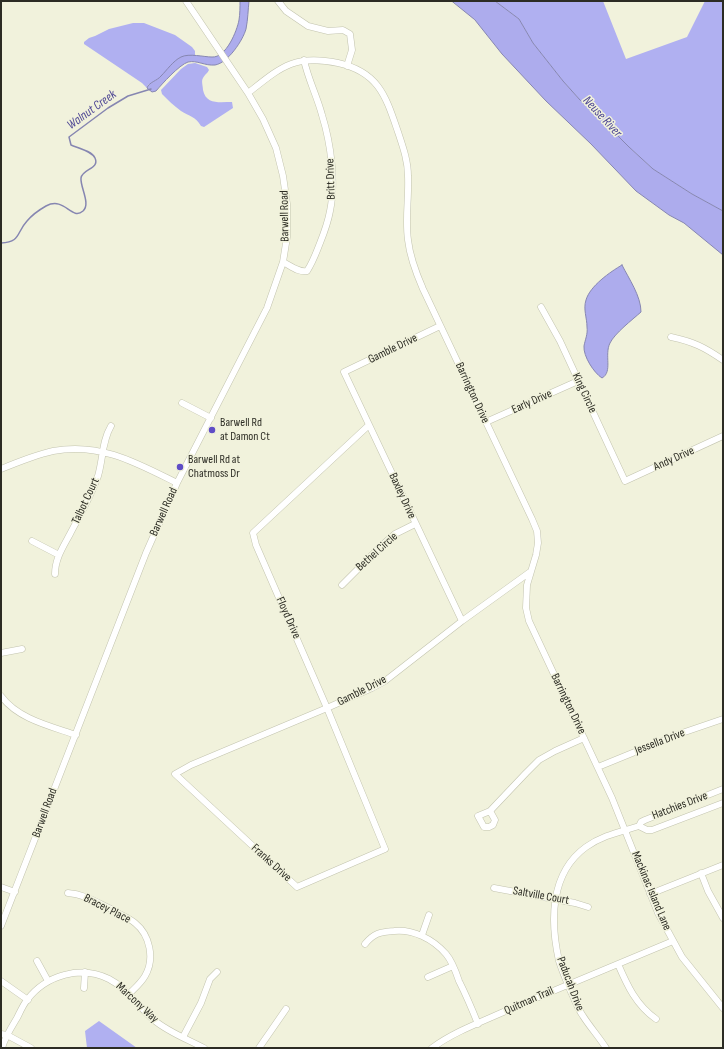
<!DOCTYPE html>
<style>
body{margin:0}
#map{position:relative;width:724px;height:1049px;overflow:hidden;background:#f1f2dc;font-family:"Sofia Sans Condensed",sans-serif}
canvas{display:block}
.frame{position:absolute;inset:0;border:2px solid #2c2c24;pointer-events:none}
</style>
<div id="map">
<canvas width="724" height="1049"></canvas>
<div class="frame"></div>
</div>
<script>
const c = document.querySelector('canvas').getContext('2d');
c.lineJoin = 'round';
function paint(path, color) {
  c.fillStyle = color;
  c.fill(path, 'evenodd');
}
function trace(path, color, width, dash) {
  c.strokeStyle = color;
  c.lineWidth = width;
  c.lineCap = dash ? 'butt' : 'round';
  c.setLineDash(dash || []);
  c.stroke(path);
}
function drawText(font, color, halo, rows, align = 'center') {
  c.font = font + ' "Sofia Sans Condensed",sans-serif';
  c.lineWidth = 3;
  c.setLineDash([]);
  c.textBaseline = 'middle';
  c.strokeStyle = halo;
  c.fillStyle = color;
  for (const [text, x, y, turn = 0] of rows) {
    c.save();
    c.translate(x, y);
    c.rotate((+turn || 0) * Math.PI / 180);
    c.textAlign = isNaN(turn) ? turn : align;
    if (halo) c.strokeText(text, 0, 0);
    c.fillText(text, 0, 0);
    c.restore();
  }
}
const forest = new Path2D(`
 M495,1H603L626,59L687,37L705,1H723V211L692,194L653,169L629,147L596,114L580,100L563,81L533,43L519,19Z
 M133,23H144L175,35L192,47L195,51V56H187L179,58L160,78L148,85L147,88L142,83L84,44V42L89,38L95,36L109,29Z
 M195,63L207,67L209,70C207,74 205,74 203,78C201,81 203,86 203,90C206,105 220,102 232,102L233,108L204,127L201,126C196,117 189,116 181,111C174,106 168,100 162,94L161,90L181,69L188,64Z
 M99,1021L137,1048H87L85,1031Z`);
const water = new Path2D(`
 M240,1H249C248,10 248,19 246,29C243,40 228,63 215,65C205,66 197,60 188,62C179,65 162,84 156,91L152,92L147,88C149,82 157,81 161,76C167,70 173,61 181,57C189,53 204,57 212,57C226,58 237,31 239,20C240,14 240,7 240,1Z
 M452,1H495L519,19L533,43L563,81L580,100L596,114L629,147L653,169L692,194L723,211V255L684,223L669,215L636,191L591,144L546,101L502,54L475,20Z
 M622,265C629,279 641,296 641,312C632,320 615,333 610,343C604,355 613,372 602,378C594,373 583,356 584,346C585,340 588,334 587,327C587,318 583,309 586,300C590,286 610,272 622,265Z`);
const stream = new Path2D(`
 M1,243C21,242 16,233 27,221C32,215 39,210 46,206C65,196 71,221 83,211C91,204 80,187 81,178C82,169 100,169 95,158C92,151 78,148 71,145L69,137L108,108L128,96L151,89`);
const minor = new Path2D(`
 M278,1L286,11L308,26L328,31L343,30L350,34L352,50L347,66
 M248,93C281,67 294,54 338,63C379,72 386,97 398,132C403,147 408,161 408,176C409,198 405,219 408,240C410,258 416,273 423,289L532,519L537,531L538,543L536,555L527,585L526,608L529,621L612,798L658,913L682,957L723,1008
 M283,262C291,266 299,273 307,271C313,262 316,253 320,243C324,233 328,222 330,211C336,182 331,144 322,115C317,96 308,79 304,60
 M541,307L560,341L625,481L723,436
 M440,326L344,372L462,621
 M671,337C694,342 704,347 723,360
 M182,403L211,418
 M486,422L578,381
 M369,425L253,533L256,545L327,708L385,849L297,887L175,774L191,765L327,708L372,688L385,681L462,621L530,572
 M1,469C18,462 35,455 53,451C100,442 137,463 177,483
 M32,541L59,555
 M55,574C55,559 63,547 70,534C80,515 91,496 98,476C103,459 102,441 111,426
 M342,585L381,546L395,534L415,524
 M1,653L22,649
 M1,696C18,719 50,726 76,735
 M598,767L679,734L723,719
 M490,811L495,820L493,825L489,827H484L478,816L490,811L526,773L539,760L555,751L584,738
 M639,826L647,830H652L723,803
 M701,873L708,891L723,918
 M1,887L15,892
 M494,888L575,903L588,907
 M68,893C84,894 96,902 111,909C118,914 128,917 135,923C150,935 155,959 145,976C141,983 135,988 129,994
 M650,894L723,865
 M1,926L146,553L177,483L267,308L283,262L287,237V204L283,176L276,148L263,119L248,93L186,1
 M422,935L429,915
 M365,944C374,933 380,932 394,931C413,929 433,939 446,954C452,961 456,972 459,981C466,995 472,1009 478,1024
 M37,961L48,981
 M618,964C627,985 636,1005 656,1019
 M428,977L453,966
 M1,981L28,1000
 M84,988L85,972
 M1,1034L7,1035L31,1048
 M183,1037L201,1003L210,979L217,972
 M2,1048C5,1037 11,1028 17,1018C20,1012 23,1005 27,1000C46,975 81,965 109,979C127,988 138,1007 154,1020C168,1032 187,1039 204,1048
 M259,1048L286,1009
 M432,1048C455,1031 484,1021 510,1009C564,986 619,964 673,941
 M606,1048C599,1037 590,1027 583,1016C578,1009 575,1000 571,992C567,982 562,971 559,961C550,921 550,873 586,847C603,835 620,832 639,826L641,822L645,820L723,789`);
const markers = [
 [212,430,4,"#5f4dc6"],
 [180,467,4,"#5f4dc6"]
];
const streetNames = [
 ["Britt Drive",331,179,-92],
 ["Barwell Road",285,216,-91],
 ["Gamble Drive",393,349,-26],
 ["Barrington Drive",472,393,65],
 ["King Circle",584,393,65],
 ["Early Drive",532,402,-24],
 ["Andy Drive",674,459,-24],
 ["Baxley Drive",402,496,65],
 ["Talbot Court",86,501,-65],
 ["Barwell Road",164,512,-66],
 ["Bethel Circle",377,552,-42],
 ["Floyd Drive",288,618,66],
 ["Gamble Drive",362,691,-27],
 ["Barrington Drive",568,704,64],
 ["Jessella Drive",660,742,-21],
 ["Hatchies Drive",680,806,-21],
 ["Barwell Road",45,813,-70],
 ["Franks Drive",271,863,42],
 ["Mackinac Island Lane",651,891,67],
 ["Saltville Court",541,896,10],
 ["Bracey Place",107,909,27],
 ["Paducah Drive",570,984,69],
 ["Quitman Trail",529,1001,-24],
 ["Marcony Way",137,1003,43]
];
const poiNames = [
 ["Barwell Rd",220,423],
 ["at Damon Ct",220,437],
 ["Barwell Rd at",188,460],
 ["Chatmoss Dr",188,474]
];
const waterNames = [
 ["Walnut Creek",92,110,-36],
 ["Neuse River",602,117,47]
];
paint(forest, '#b0b0f1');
paint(water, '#adaced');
trace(water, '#8686b1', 1);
trace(stream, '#8686b1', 1.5);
trace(minor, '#c2c3ae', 7);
trace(minor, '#fff', 6);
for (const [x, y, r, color] of markers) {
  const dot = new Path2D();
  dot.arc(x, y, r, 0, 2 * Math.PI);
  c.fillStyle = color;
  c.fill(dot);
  trace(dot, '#f1f2dc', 1.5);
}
drawText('12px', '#2c2c24', '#f1f2dc', streetNames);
drawText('12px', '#2c2c24', '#f1f2dc', poiNames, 'left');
drawText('italic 13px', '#4f4895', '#f1f2dc', waterNames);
</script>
